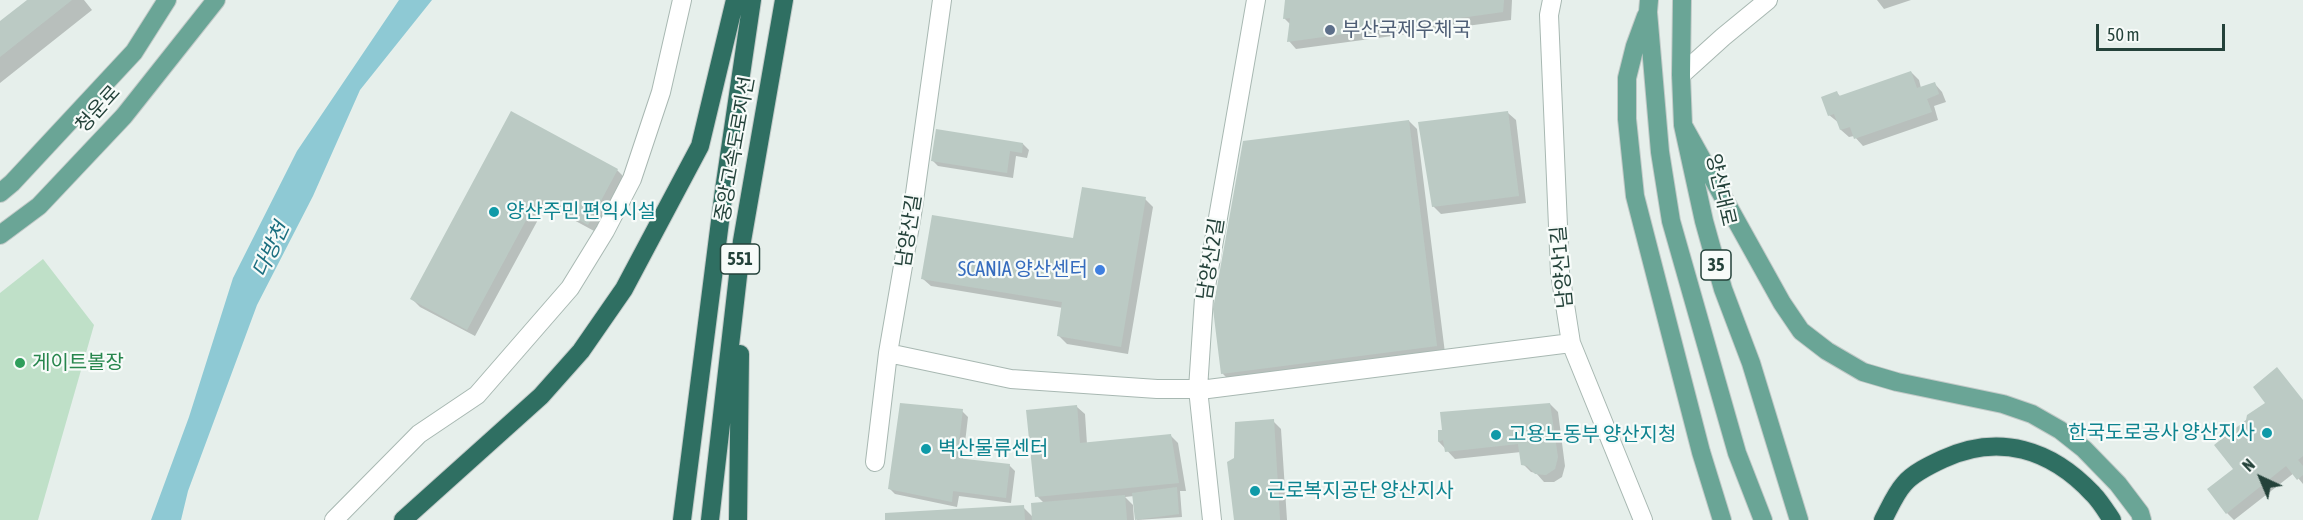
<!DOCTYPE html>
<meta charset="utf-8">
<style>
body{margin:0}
#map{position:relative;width:2303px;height:520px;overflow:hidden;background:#e6efeb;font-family:"Asap Condensed",sans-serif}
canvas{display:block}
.north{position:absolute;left:2231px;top:448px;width:60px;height:60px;-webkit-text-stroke:4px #f7fbf9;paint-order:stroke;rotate:316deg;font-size:16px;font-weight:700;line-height:24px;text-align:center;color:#24423a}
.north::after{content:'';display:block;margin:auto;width:21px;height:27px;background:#24423a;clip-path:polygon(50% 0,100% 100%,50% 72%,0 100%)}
.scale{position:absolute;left:2096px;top:24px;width:129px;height:27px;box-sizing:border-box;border:3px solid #24423a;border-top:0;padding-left:8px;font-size:18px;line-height:21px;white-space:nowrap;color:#24423a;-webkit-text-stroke:4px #f7fbf9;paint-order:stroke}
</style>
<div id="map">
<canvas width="2303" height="520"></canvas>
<div class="north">N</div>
<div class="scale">50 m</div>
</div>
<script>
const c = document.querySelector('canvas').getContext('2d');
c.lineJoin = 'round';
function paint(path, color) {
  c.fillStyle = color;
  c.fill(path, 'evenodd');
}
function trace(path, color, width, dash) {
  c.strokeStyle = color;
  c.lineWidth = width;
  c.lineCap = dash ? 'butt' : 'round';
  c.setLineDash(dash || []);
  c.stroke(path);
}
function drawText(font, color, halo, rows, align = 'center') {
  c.font = font + ' "Asap Condensed","Noto Sans KR",sans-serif';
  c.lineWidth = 4.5;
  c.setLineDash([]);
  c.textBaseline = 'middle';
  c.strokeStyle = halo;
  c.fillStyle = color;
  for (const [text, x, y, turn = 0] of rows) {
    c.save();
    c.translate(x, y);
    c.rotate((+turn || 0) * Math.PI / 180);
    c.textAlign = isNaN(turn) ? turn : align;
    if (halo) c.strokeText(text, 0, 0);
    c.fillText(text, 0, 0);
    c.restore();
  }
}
const green = new Path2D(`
 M43,259L94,325L38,520H0V293Z`);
const water = new Path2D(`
 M399,0H432L360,90L313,196L257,305L188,491L181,520H151L189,417L233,278L297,151Z`);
const shadow = new Path2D(`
 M29,0H84L92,10L0,83V23Z
 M1286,0H1512L1511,20L1296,49L1289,41L1291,25L1284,18Z
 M1877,0H1911L1884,9Z
 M1911,72L1919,80L1921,88L1935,84L1942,92L1946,102L1934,106L1938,120L1863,146L1854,136L1849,137L1841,130L1839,123L1829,115L1837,93L1841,97Z
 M512,113L617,170L625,178L596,232L546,205L475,336L420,307L412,299Z
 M1508,113L1516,120L1526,203L1441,214L1433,206Z
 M1409,121L1417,129L1445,353L1230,381L1222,373Z
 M1023,144L1029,150L1027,158L1016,156L1013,178L938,166L932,160Z
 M1145,199L1153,207L1128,354L1067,344L1059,336L1063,308L931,286L923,279L1074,240Z
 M2303,400V484L2294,473L2234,520L2227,513L2235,469Z
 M1550,404L1558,412L1565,466L1562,477L1554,482H1544L1536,473L1531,472L1523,464L1521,452L1455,459L1439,442V431Z
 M1077,407L1085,414L1087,444L1170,435L1178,443L1186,491H1180L1182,517L1137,520L1134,496L1125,497L1133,505L1134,520H887L1023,507L1033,517L1044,503L1037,496Z
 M962,411L968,417L963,460L1009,465L1015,471L1011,503L959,496L957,507L895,494L889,488Z
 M1273,421L1281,429L1287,520H1236V459Z`);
const building = new Path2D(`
 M27,0H72L0,57V21Z
 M1285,0H1504L1503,12L1287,42L1290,18L1283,19Z
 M1911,71L1917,88L1935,82L1939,94L1927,99L1932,112L1854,139L1850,127L1840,130L1834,114L1828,116L1821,97L1837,91L1839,96Z
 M511,111L618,169L588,225L538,198L467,330L410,299Z
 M1508,111L1519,196L1432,207L1418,122Z
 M1409,120L1437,346L1221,374L1213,309L1243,141Z
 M936,129L1023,143L1022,153L1010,151L1007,173L931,161Z
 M1082,187L1146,197L1121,347L1057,336L1062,302L921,279L932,215L1073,238Z
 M2277,367L2303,400V456L2298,460L2303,466V475L2297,480L2286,466L2226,514L2207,489L2233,469L2214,445L2246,420L2247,415L2265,403L2253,387Z
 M900,403L963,409L957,458L1010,464L1006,498L953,491L952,502L888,489Z
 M1550,403L1558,457L1555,469L1546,475L1535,474L1527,466L1521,465L1518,444L1445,452L1443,440L1438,442V430H1442L1440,412Z
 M1077,405L1080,443L1171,434L1179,483L1035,497L1026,410Z
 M1274,419L1280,520H1234L1227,462L1234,458L1235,422Z
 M1177,487L1179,514L1135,520L1132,493Z
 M1125,495L1127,520H1032L1031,503Z
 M1024,505L1025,520H885V513Z`);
const minor = new Path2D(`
 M1552,0L1549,15L1560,273L1571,343L1643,520
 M1681,75L1723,37L1768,0
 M888,353L1011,379L1157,389H1208L1571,343
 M875,462L888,353L913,208L942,0
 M334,520L419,434L477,395L570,288L605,231L632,179L661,92L682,0
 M1212,520L1198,389L1204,298L1256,0`);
const major = new Path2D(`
 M1649,0L1648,12L1660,152L1671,221L1737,453L1763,520
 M1682,0L1681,75L1683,125L1704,221L1723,289L1751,363L1799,520
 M1646,16L1635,46L1627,78V119L1635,196L1701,452L1722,520
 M1683,125L1782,303L1801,331L1827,351L1863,372L1897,382L2003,404L2032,414L2060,430L2084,449L2118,484L2140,513L2142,520
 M0,193L12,183L134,52L167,0
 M0,235L39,206L124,116L216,0`);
const highway = new Path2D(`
 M403,520L541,396L581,351L624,289L700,146L735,0
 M682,520L724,190L752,0
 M710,520L742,241L784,0
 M738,520L740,354
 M1883,520C1889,509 1895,494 1904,484C1913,473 1930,465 1943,459C1999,433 2051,449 2093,494C2100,501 2106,511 2112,520`);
const markers = [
 [1330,30,6,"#5c6f8a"],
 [494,212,6,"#0f9aa8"],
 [1100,270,6,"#3f7fe0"],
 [20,363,6,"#2e9e5b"],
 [2267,433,6,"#0f9aa8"],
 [1496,435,6,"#0f9aa8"],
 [926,449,6,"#0f9aa8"],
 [1255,491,6,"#0f9aa8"]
];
const shields = [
 [740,259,39],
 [1716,265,30]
];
const shieldNames = [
 ["551",740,259],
 ["35",1716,265]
];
const serviceNames = [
 ["부산국제우체국",1342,30]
];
const streetNames = [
 ["청운로",98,109,-48],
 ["중앙고속도로지선",735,149,-80],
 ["양산대로",1721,190,77],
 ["남양산길",909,231,-81],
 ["남양산2길",1211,259,-81],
 ["남양산1길",1562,267,-95]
];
const cultureNames = [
 ["양산주민 편익시설",506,212],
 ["한국도로공사 양산지사",2255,433,"right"],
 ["고용노동부 양산지청",1508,435],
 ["벽산물류센터",938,449],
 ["근로복지공단 양산지사",1267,491]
];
const shopNames = [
 ["SCANIA 양산센터",1088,270]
];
const leisureNames = [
 ["게이트볼장",32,363]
];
const waterNames = [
 ["다방천",271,250,-65]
];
paint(green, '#bfe0c8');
paint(water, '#8ec9d4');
paint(shadow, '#0003');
paint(building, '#bbcac4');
trace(minor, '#a8b8b2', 20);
trace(major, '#c2cac8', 20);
trace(highway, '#c2cac8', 20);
trace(minor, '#fff', 18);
trace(major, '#6aa596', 18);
trace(highway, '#2f6f62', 18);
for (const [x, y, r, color] of markers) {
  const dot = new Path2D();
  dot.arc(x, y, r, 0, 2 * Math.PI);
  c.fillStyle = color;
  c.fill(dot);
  trace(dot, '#f7fbf9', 2);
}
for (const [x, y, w] of shields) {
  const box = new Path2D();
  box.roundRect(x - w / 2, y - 15, w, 30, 4.5);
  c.fillStyle = '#f7fbf9';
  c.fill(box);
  trace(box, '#24423a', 1.5);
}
drawText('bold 18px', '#24423a', null, shieldNames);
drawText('20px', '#4e5e75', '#f7fbf9', serviceNames, 'left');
drawText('20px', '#24423a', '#f7fbf9', streetNames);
drawText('20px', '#0d838f', '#f7fbf9', cultureNames, 'left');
drawText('20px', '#366cbe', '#f7fbf9', shopNames, 'right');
drawText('20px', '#27864d', '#f7fbf9', leisureNames, 'left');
drawText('italic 21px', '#1c6f80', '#f7fbf9', waterNames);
</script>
